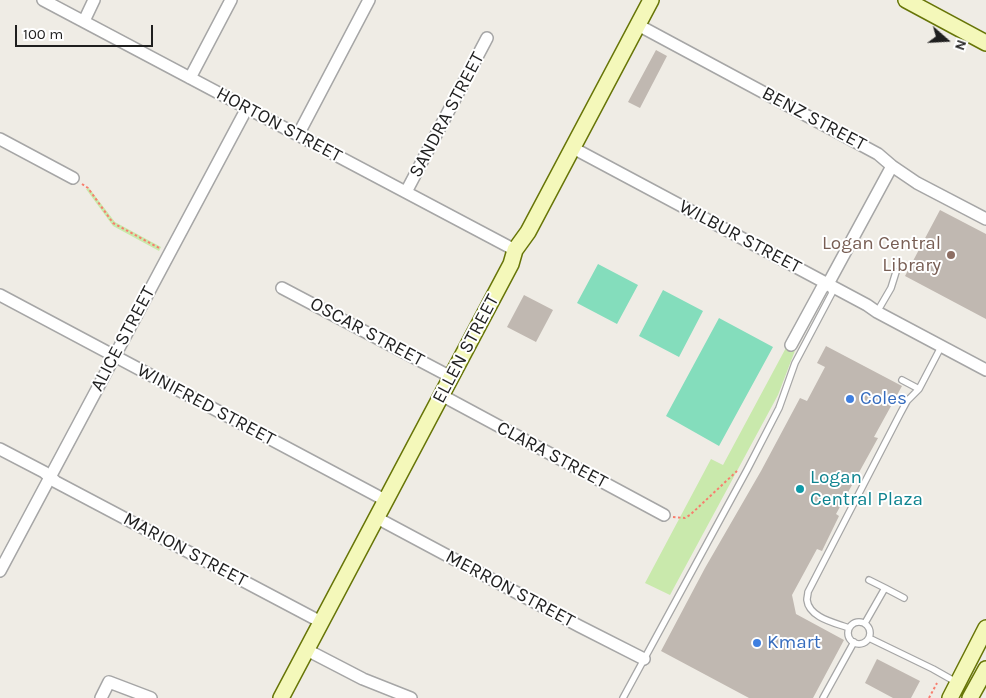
<!DOCTYPE html>
<style>
body{margin:0}
#map{position:relative;width:986px;height:698px;overflow:hidden;background:#efece5;font-family:Karla,sans-serif}
canvas{display:block}
.north{position:absolute;left:921px;top:15px;width:50px;height:50px;-webkit-text-stroke:4px #fff;paint-order:stroke;rotate:109deg;font-size:14px;font-weight:700;line-height:20px;text-align:center;color:#1f1f1f}
.north::after{content:'';display:block;margin:auto;width:18px;height:22px;background:#1f1f1f;clip-path:polygon(50% 0,100% 100%,50% 72%,0 100%)}
.scale{position:absolute;left:15px;top:25px;width:138px;height:22px;box-sizing:border-box;border:2px solid #1f1f1f;border-top:0;padding-left:6px;font-size:15px;line-height:18px;white-space:nowrap;color:#1f1f1f;-webkit-text-stroke:4px #fff;paint-order:stroke}
</style>
<div id="map">
<canvas width="986" height="698"></canvas>
<div class="north">N</div>
<div class="scale">100 m</div>
</div>
<script>
const c = document.querySelector('canvas').getContext('2d');
c.lineJoin = 'round';
function paint(path, color) {
  c.fillStyle = color;
  c.fill(path, 'evenodd');
}
function trace(path, color, width, dash) {
  c.strokeStyle = color;
  c.lineWidth = width;
  c.lineCap = dash ? 'butt' : 'round';
  c.setLineDash(dash || []);
  c.stroke(path);
}
function drawText(font, color, halo, rows, align = 'center') {
  c.font = font + ' Karla,sans-serif';
  c.lineWidth = 4;
  c.setLineDash([]);
  c.textBaseline = 'middle';
  c.strokeStyle = halo;
  c.fillStyle = color;
  for (const [text, x, y, turn = 0] of rows) {
    c.save();
    c.translate(x, y);
    c.rotate((+turn || 0) * Math.PI / 180);
    c.textAlign = isNaN(turn) ? turn : align;
    if (halo) c.strokeText(text, 0, 0);
    c.fillText(text, 0, 0);
    c.restore();
  }
}
const grass = new Path2D(`
 M89,188L115,222L161,247L159,251L113,226L86,189Z
 M788,344L796,348L778,395L670,595L645,583L711,459L723,465Z`);
const pitch = new Path2D(`
 M598,264L638,285L617,324L577,303Z
 M663,290L703,311L679,357L639,336Z
 M719,318L773,347L719,446L666,416Z`);
const building = new Path2D(`
 M656,50L667,56L640,108L628,102Z
 M940,210L986,234V319L905,276Z
 M524,295L553,310L536,342L507,327Z
 M826,346L902,386L874,437L878,438L836,514L839,516L822,551L817,549L792,595L796,614L844,640L813,698H749L661,651L705,568L761,471L800,398L807,401L825,367L817,363Z
 M877,659L920,681L911,698H893L865,683Z`);
const path = new Path2D(`
 M82,184L88,188L113,223L161,249
 M673,517L685,518L690,515L737,471
 M929,698L937,683`);
const lane = new Path2D(`
 M877,312L891,288L896,272
 M902,380L919,389
 M869,580L885,588
 M848 633a11 11 0 1 1 22 0a11 11 0 1 1-22 0Z
 M865,623L885,588L904,598
 M849,628C836,623 809,618 807,600C807,597 808,595 808,592L900,414L907,401L919,389L941,347
 M869,638L933,669L956,682
 M623,698L747,470L779,408L795,363L832,293L829,286
 M823,698L854,642`);
const street = new Path2D(`
 M43,0L515,250
 M84,21L94,0
 M638,25L878,154L892,166L917,183L986,219
 M190,78L231,0
 M298,135L369,0
 M0,139L73,178
 M573,148L867,305L877,312L986,370
 M406,192L487,38
 M282,288L451,377
 M0,295L385,500
 M791,345L822,288L828,284L892,166
 M441,395L664,515
 M0,449L44,472L56,482L321,622
 M377,518L579,626L644,659
 M0,571L247,108
 M307,650L363,679L411,698
 M101,698L109,682L151,698`);
const secondary = new Path2D(`
 M906,0L986,43
 M281,698L511,264L515,250L528,232L651,0
 M950,698L986,628
 M970,698L986,669`);
const markers = [
 [951,255,5,"#8d6e63"],
 [850,399,5,"#3f7fe0"],
 [800,489,5,"#0f9aa8"],
 [757,643,5,"#3f7fe0"]
];
const streetNames = [
 ["SANDRA STREET",447,115,-62],
 ["BENZ STREET",814,119,28],
 ["HORTON STREET",279,125,28],
 ["WILBUR STREET",740,237,28],
 ["OSCAR STREET",367,332,28],
 ["ALICE STREET",123,339,-62],
 ["ELLEN STREET",466,349,-62],
 ["WINIFRED STREET",206,405,28],
 ["CLARA STREET",552,455,28],
 ["MARION STREET",185,550,28],
 ["MERRON STREET",510,589,28]
];
const educationNames = [
 ["Logan Central",941,244],
 ["Library",941,266]
];
const shopNames = [
 ["Coles",860,399],
 ["Kmart",767,643]
];
const cultureNames = [
 ["Logan",810,478],
 ["Central Plaza",810,500]
];
paint(grass, '#c9e9ac');
paint(pitch, '#84ddbc');
paint(building, '#c0b8b1');
trace(lane, '#a6a6a6', 8);
trace(street, '#a6a6a6', 14);
trace(secondary, '#677507', 18);
trace(path, '#f77e6e', 2, [2.5, 2.5]);
trace(lane, '#fff', 5.5);
trace(street, '#fff', 11);
trace(secondary, '#f4f8ba', 15);
for (const [x, y, r, color] of markers) {
  const dot = new Path2D();
  dot.arc(x, y, r, 0, 2 * Math.PI);
  c.fillStyle = color;
  c.fill(dot);
  trace(dot, '#fff', 2);
}
drawText('19px', '#1f1f1f', '#fff', streetNames);
drawText('19px', '#785e54', '#fff', educationNames, 'right');
drawText('19px', '#366cbe', '#fff', shopNames, 'left');
drawText('19px', '#0d838f', '#fff', cultureNames, 'left');
</script>
